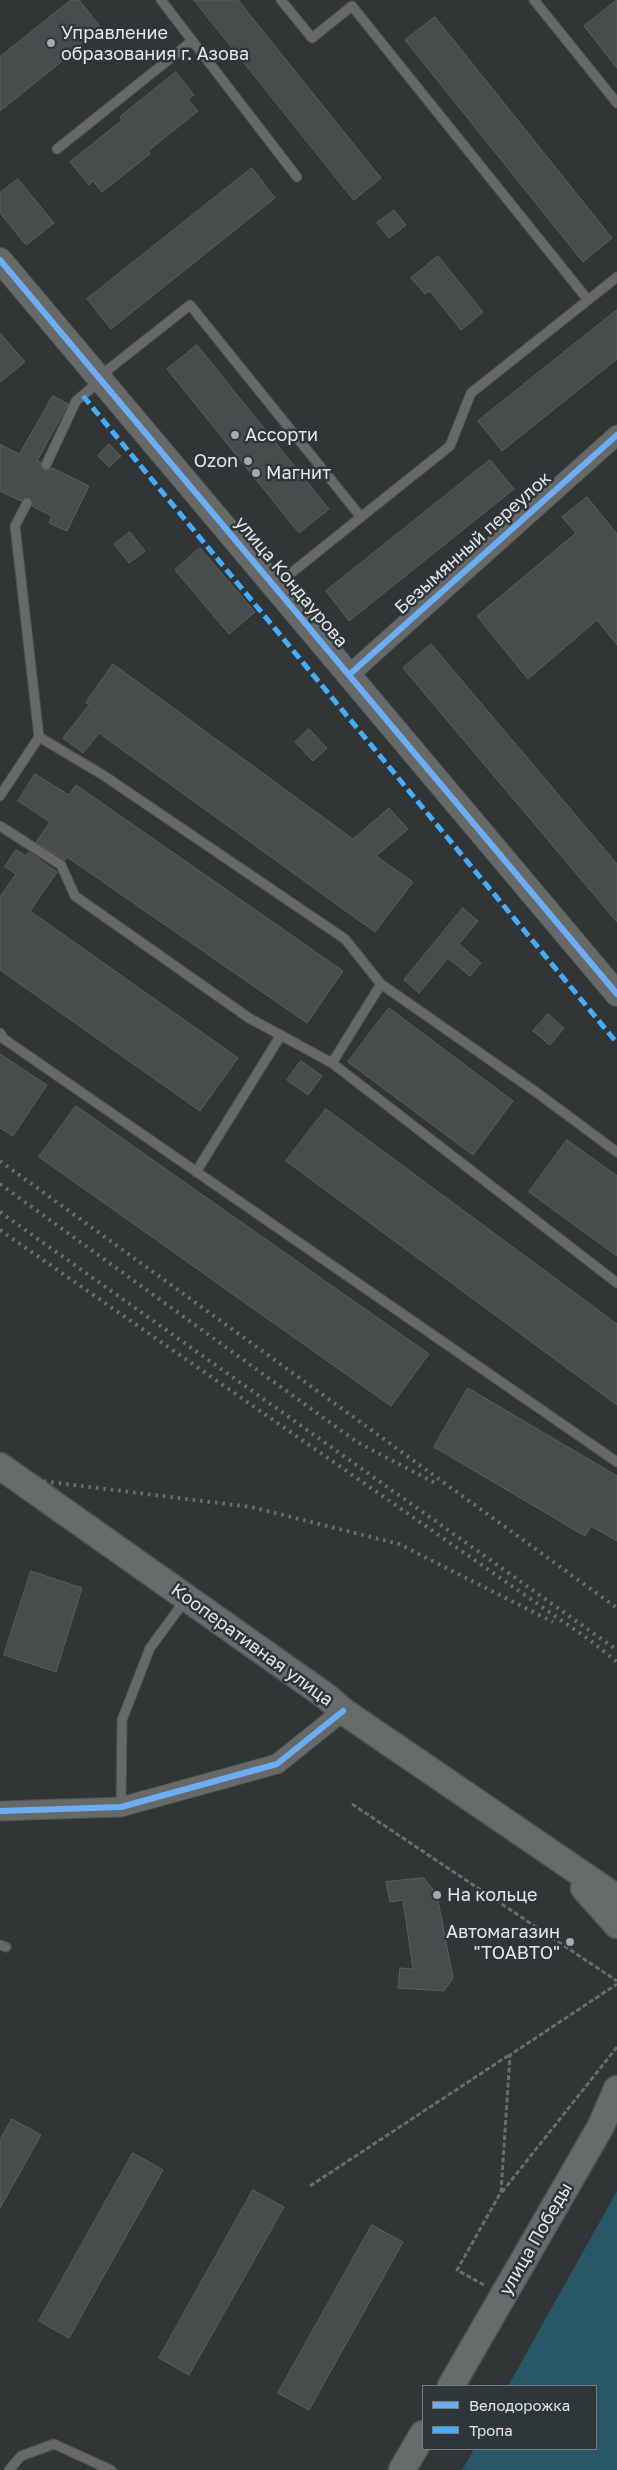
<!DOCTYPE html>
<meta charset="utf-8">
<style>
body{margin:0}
#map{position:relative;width:617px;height:2470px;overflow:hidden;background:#313536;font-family:"Golos Text",sans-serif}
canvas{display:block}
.legend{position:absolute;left:422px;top:2385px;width:175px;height:65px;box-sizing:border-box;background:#2e3639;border:1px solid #767d7f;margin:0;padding:6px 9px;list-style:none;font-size:15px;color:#e2e7e9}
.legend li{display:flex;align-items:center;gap:10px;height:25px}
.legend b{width:25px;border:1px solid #767d7f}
</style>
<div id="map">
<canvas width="617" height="2470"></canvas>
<ul class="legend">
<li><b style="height:6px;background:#6dadf4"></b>Велодорожка</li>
<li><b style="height:6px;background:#46acf6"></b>Тропа</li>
</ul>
</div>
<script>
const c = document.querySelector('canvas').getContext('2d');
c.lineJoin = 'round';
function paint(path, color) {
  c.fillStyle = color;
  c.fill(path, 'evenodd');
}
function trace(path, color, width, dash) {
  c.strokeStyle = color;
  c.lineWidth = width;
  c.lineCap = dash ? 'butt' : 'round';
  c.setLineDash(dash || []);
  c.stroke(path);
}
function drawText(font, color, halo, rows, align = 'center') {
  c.font = font + ' "Golos Text",sans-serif';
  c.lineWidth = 5;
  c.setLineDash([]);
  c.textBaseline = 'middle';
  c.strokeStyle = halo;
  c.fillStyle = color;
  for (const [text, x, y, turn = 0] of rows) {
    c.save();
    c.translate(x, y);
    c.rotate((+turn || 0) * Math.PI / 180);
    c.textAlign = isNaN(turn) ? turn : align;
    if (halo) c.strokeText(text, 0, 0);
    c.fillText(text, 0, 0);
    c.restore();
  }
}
const green = new Path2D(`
 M617,2191V2470H462L474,2449H596V2386H508Z`);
const building = new Path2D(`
 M71,0H79L102,29L0,111V57Z
 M194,0H238L381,178L354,200Z
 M617,0V68L584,26Z
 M435,17L612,238L583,262L405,40Z
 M176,72L194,95L188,99L198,111L148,151L150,154L102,192L93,181L89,185L70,162L122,120L120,117Z
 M252,168L275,198L111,329L87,299Z
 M18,179L54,223L26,245L0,213V193Z
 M394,210L406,225L389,238L377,223Z
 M438,256L483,312L461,330L430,291L425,294L411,278Z
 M617,310V359L502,451L478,421Z
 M0,333L25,362L0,382Z
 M197,345L329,509L299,533L167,369Z
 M53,396L68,404L37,461L40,462L43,470L47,471L52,468L89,486L67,531L49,523L52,516L32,506L30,498H24L21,501L0,491V444L19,454Z
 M109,444L121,456L109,467L98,456Z
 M490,460L514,489L349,621L326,591Z
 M587,497L617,534V645L597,620L528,679L477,616L576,533L562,517Z
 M130,532L145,551L129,563L114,544Z
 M200,548L255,612L229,634L175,570Z
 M431,644L617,864V922L403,668Z
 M113,664L353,839L389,808L408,829L376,856L413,882L375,932L99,733L83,753L63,738L89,705L86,703Z
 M309,729L327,748L313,761L295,742Z
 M35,774L69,795L76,785L343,971L307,1023L67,857L65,860L36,842L50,822L18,801Z
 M16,850L26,856L29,852L57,872L30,911L238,1058L200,1111L0,970V897L16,874L5,867Z
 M463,908L478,921L459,944L481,963L470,976L448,958L419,993L404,980Z
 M389,1008L513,1101L473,1155L348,1062Z
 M548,1014L564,1028L550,1045L533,1031Z
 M0,1054L47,1085L13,1136L0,1128Z
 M301,1061L322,1076L308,1095L287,1080Z
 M76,1106L429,1354L391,1406L39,1157Z
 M326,1109L617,1324V1405L286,1161Z
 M567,1140L617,1176V1256L529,1192Z
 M468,1388L617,1476V1541L591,1526L585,1536L434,1447Z
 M31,1571L82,1588L56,1672L4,1655Z
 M424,1878L437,1895L453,1978L444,1991L398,1988L400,1968L413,1969L403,1900L390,1902L386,1882Z
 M12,2119L41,2135L0,2208V2140Z
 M133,2153L163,2170L69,2338L39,2321Z
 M253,2190L284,2207L189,2375L159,2358Z
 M372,2225L403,2242L309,2410L278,2393Z`);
const path = new Path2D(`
 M352,1804L617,1981
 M310,2186L509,2055
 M502,2192L617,2047
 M484,2285L457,2270L501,2192L510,2055L617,1984`);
const service = new Path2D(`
 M161,0L297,177
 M281,0L312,38L352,6L588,300
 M534,0L617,103
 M57,149L192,41
 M100,376L190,305L361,517L275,586
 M46,465L76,401L100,381
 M361,517L450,446L471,393L617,277
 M39,737L103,775L345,939L381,984L536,1092L617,1152
 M0,796L39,737L15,526L27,503
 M0,826L61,865L75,896L249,1018L332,1063
 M381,984L332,1063L617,1283
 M0,1033L4,1039L617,1462
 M196,1172L281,1035
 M121,1807L122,1720L150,1648L186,1599
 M0,1945L6,1947
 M9,2470L21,2456L54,2444L111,2470`);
const minor = new Path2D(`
 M350,674L617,435
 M0,1811L121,1807L277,1764L343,1711`);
const tertiary = new Path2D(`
 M0,260L617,994`);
const secondary = new Path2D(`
 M0,1466L327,1697L343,1711L617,1898
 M584,1888L617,1925
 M451,2386L601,2126L617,2089
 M402,2470L423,2434`);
const rail = new Path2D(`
 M0,1161L617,1608
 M0,1184L357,1442L435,1483
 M0,1212L617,1650
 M0,1230L591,1641L617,1662
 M0,1472L17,1478L251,1507L399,1544L553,1622`);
const quiet = new Path2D(`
 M83,396L617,1043`);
const cycleway = new Path2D(`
 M0,260L617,994
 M350,674L617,435
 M0,1811L121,1807L277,1764L343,1711`);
const markers = [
 [51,43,5,"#a4a9aa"],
 [235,435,5,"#a4a9aa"],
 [248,461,5,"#a4a9aa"],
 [256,473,5,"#a4a9aa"],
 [437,1895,5,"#a4a9aa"],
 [570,1942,5,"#a4a9aa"]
];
const poiNames = [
 ["Управление",61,33],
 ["образования г. Азова",61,54],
 ["Ассорти",245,435],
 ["Ozon",238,461,"right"],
 ["Магнит",266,473],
 ["На кольце",447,1895],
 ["Автомагазин",560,1932,"right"],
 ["\"ТОАВТО\"",560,1953,"right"]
];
const streetNames = [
 ["Безымянный переулок",473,543,-42],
 ["улица Кондаурова",291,582,50],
 ["Кооперативная улица",252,1645,36],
 ["улица Победы",536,2239,-60]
];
paint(green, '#295765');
paint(building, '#494c4d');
trace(building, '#5b5e5f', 1);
trace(service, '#4e5152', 11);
trace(minor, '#4e5152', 21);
trace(tertiary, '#4e5152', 26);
trace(secondary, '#4e5152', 29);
trace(path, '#696b6c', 3, [5, 2.5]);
trace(service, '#676969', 9);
trace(minor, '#676969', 19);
trace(tertiary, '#676969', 24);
trace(secondary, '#686b6c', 26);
trace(rail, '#6b6d6d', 4, [2.5, 5]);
trace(quiet, '#46acf6', 5, [10, 5]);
trace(cycleway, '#6dadf4', 6);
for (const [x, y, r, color] of markers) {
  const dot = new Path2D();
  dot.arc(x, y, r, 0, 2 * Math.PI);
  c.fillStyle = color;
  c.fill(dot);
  trace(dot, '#2e3639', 2);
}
drawText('18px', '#e2e7e9', '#2e3639', poiNames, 'left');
drawText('18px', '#e2e7e9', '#2e3639', streetNames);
</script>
